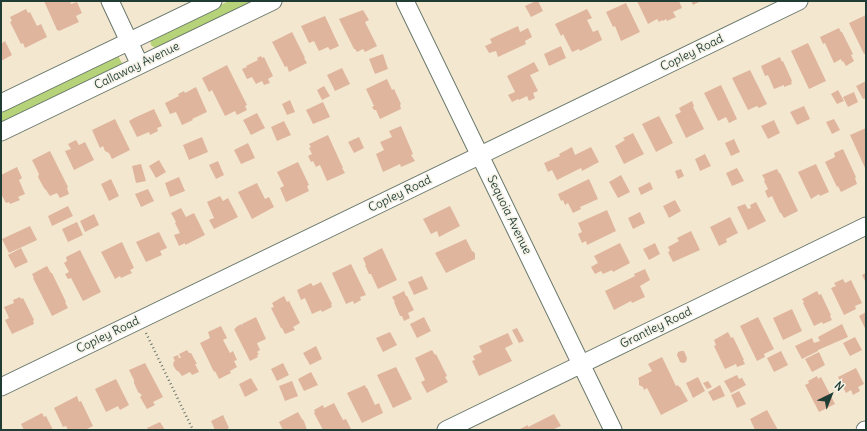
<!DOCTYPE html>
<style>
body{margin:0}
#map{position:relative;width:867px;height:431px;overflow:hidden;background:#f3e7d0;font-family:Delius,sans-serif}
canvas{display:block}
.frame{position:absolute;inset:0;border:2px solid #1f3d34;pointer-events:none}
.north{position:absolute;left:811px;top:375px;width:40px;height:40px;-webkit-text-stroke:3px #f7f3e8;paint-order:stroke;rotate:43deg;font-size:11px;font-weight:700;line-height:16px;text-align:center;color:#1f3d34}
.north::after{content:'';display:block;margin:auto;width:14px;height:18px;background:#1f3d34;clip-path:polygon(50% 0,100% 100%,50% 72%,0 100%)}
</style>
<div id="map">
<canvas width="867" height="431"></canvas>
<div class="frame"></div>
<div class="north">N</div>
</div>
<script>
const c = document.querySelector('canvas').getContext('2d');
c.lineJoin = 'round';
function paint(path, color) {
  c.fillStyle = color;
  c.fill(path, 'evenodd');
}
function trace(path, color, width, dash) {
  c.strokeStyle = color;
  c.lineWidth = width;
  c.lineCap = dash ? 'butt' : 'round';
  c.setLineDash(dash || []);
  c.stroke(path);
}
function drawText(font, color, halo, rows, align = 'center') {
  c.font = font + ' Delius,sans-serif';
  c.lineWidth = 3.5;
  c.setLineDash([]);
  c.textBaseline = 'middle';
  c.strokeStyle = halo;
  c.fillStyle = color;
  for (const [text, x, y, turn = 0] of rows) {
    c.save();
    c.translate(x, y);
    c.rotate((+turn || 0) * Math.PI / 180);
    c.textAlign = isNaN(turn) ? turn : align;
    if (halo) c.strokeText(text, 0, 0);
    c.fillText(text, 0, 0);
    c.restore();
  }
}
const green = new Path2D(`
 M229,1H255L156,49L151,45L150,39Z
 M117,54L123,65L1,125V111Z`);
const building = new Path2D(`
 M44,1H70L71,4L77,2L82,13L76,16L79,22L59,31L58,30H57Z
 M536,1H538L543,11L531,17L525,6Z
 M637,1H679L682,8L673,12L676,17L667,21L666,19L663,21L662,20L659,22L657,19L648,24Z
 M691,1H701L693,5Z
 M626,3L640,32L621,41L615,26L613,27L606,12Z
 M26,9L28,13L30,12L37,26L41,24L47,37L25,48L23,43L21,44L10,22L12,21L10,17Z
 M587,9L592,18L587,20L593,32L598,30L602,40L580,51L579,49L572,52L563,34L561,36L555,24Z
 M363,10L369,20L365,22L377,46L365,52L363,49L357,52L355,49H354L339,19Z
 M866,15V53L864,54L849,23Z
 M325,16L339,46L330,50L328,47L319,51L314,41L309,43L301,26Z
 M518,26L520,32L528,28L532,37L525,41L526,44L498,57L496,51L489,53L485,46L492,43L490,39Z
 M839,28L841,32H842L853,54L851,55L854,61L846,66L843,61L842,62L841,59L834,63L825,43L823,44L820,37Z
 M292,32L305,58H304L307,63L289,72L287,66L285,67L272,42Z
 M5,41L12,55L1,61V44Z
 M808,43L826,81L809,89L791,51Z
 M561,46L566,58L549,66L544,54Z
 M383,54L388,69L375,74L369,59Z
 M261,56L262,58L264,57L273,76L268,79L270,83L264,85L262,81L256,84L252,77L247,79L242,69L247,67L246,66L258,60L257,58Z
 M780,57L782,62L783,61L792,81L791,82L792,84L784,87V85L774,89L768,75L765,76L761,66Z
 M534,62L539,71L530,75L538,91L533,93L535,98L529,101L527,96L519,100L518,99L512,102L508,95L515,92L507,76Z
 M227,65L247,105L245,106L247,110L237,115L235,111L225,116L212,90L209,92L202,78Z
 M342,68L350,84L335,91L327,75Z
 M750,70L767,104L759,108L757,106L748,110L732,78Z
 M387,79L392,90L394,89L401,104L400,105L401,109L380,119L376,110H374L372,107L374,106L366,89Z
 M866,81V98L863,99L856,86Z
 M721,85L737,119L729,123L726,117L718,121L704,93Z
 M324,86L330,96L322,100L317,90Z
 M196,87L207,112L192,119L193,120L182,125L176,112L170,114L165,103L179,96L178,94L184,91L185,93Z
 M838,90L844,101L837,104L831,94Z
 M854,92L858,102L848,107L843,97Z
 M290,100L295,112L287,115L282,104Z
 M692,101L694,106L693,107L704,129L686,138L675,115L681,112L679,108Z
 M323,102L330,117L313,124L306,110Z
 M804,106L810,119L797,125L790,112Z
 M154,109L162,126L157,128L158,131L150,135L149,132L137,137L129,121L134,118Z
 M257,113L265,128L251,135L243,120Z
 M659,116L673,143L656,152L642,124Z
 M115,119L130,150L112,159L109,153L105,151L103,146L100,148L92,130Z
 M834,119L840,130L832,134L826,122Z
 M774,120L780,133L768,139L761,126Z
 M284,121L291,135L277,141L271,127Z
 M401,126L413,154L411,155L415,161L401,167L400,164L383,172L376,154L384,150L380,142L392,137L389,131Z
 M866,128V170L850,135Z
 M633,133L644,154L624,164L615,146L625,140L623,138Z
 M328,135L343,168H342L345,173L327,181L320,165L316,167L313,161L311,162L308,156L312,154L309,148L311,147L309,144Z
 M202,137L208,152L189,160L183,145Z
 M359,137L364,148L354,153L348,142Z
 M734,139L740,152L731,156L725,143Z
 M76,140L79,145L85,142L94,160L74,170L65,151L71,149L68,144Z
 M248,143L255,158L241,164L234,150Z
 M572,147L575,155L591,147L599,162L582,171L581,168L557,180L552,170L548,172L544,163L560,156L559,154Z
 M843,149L856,177L855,178L857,184L841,192L838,186L837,187L825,162L835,157L834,153Z
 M50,151L68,187L67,188L69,194L60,198L57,193L50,196L46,190L44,188L38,177L39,174L32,160Z
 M705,154L711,166L700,171L695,159Z
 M159,160L166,172L156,178L149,166Z
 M218,161L224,175L216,179L209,165Z
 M298,162L309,185L307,186L309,191L286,202L280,188L284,186L277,172Z
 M141,164L146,181L136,183L132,166Z
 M816,164L829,192L820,196L819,194L811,199L798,172Z
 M17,167L22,178L19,180L25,194L18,197L20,200L10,204L9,202L6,203L1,194V175Z
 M737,168L744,181L732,186L726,173Z
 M681,169L684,176L678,179L675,171Z
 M777,169L779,173H780L798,211L784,218L781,213H780L772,196L768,198L765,191L768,189L764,181L765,180L762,175Z
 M621,175L630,192L618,198L609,182Z
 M179,177L185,191L170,197L165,183Z
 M111,179L119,196L109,201L101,184Z
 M589,179L598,199L580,207L581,209L573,213L568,203L565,205L563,200L561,201L558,194Z
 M650,182L653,189L641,195L638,188Z
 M257,183L265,199L269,197L274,207L252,219L238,192Z
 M148,189L154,201L141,207L135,194Z
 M220,196L223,201L228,198L238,217L214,229L209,220L214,218L207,202Z
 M675,200L681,211L669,218L663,206Z
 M756,202L766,221L748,230L737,207L745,204L748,209L751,208L750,205Z
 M68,206L73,216L52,226L48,216Z
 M450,206L460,226L439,237L437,231L431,234L423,219Z
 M181,208L186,217L194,213L205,235L185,245V243L179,246L174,235L180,233L175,223L176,222L171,213Z
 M607,210L616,231L587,245L586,241L582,243L578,234L582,232L578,223Z
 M640,212L645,223L633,229L628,218Z
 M94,214L99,225L85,232L80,221Z
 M730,217L738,233L726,239L727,242L719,246L710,227Z
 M77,222L83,235L68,242L62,229Z
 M30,226L37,240L9,253L2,239Z
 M691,231L700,250L673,262L668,252L670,251L668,247L679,241L677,238Z
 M159,232L167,248L160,251L162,255L146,262L136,242Z
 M466,239L472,251L474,252L475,254V259L446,273L435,253Z
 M122,242L134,268L130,270L132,273L121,278L120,276L115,279L101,252Z
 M620,243L630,263L613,272L612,270L603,274L601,271L595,274L591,267L598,263L594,256Z
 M655,243L660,254L649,260L643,249Z
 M21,248L28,262L15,268L8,255Z
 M382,248L397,280L378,289L371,274H369L365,265H366L363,258Z
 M80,250L101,292L83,301L71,278L68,279L65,274L69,272L64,263L67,261L66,257Z
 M351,264L366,295L360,297L361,300L354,304L353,301L346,304L332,273Z
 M47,266L51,273H52L66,302H65L68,308L52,316L33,278H34L32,274Z
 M645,269L650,280L640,286L645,297L632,303L631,301L614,310L605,291L635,276L634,274Z
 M866,273V283L862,275Z
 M422,276L428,289L414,295L408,282Z
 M843,279L845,283L851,280L862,303L855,306L856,309L844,315L831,288L836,286L834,283Z
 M321,282L332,304L331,305L332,307L322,312L321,310L312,314L305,298L301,300L297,290L311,283L313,286Z
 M404,291L406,296H407L414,310L408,313L410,318L404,321L402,316H400L394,302H395L392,297Z
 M817,291L819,295L821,294L829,311L831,315L830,316L832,320L823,324L822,322L814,326L803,303L804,302L802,299Z
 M284,296L287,302L289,301L300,323L293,327L295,330L285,334L282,328H281L271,308L274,307L272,303Z
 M20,297L21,299L23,298L34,320L33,321L34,324L12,334L5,320L9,318L4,307L14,303L13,300Z
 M792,309L802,331L783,340L773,318Z
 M866,312V330L859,316Z
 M256,317L266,339L257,343L260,350L257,352L259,354L257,355L258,357L250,361L234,329L236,328V327L241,324L242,326V324Z
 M424,317L431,331L417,338L410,324Z
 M758,317L774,349L764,354L765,357L757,361L740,326Z
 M842,324L848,337L818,350V351L802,359L795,346L812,338L814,343L820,341L818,337Z
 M221,326L227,338L223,340L230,353L233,351L237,360L234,361L237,367L230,371L231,373L219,379L215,371L214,372L200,343L210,338L208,332Z
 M517,328L524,341L519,343L512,330Z
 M390,332L397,345L383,352L376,338Z
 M728,332L731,338L733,337L744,360H743L745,364L737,367L736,364L725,369L714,346L716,345L714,340Z
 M508,333L513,344L505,348L512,361L479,376L472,361L475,360L473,356L482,352L479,346Z
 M855,337L862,350L850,356L843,343Z
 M316,346L322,359L310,365L303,353Z
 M187,350L189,353H191L197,364H195L199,372L192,375L190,372L182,376L179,372L176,370L173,365L174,361H175L173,357L178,355L179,358H181L179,354Z
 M432,350L435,355L436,354L447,376L445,377L448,382L427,393L421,382L425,380L415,358Z
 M681,351H684L687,358L686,362L683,363L680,362L677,355L678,352Z
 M781,351L788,365L774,372L767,358Z
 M819,352L825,365L812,372L805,359Z
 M662,357L676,386L678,385L679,387H680L688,401L661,415L647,388L644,390L643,387L639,385V380L638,378L652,371L648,364Z
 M145,363L163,397L153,402L155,405L147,409L140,397L142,395L138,392L134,383V380L129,370Z
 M283,363L289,375L277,381L271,369Z
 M396,367L412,399L393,408L377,375Z
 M856,368L864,384L858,387L860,391L853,395L851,390L846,393L838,377Z
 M311,372L318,385L304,391L298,379Z
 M737,375L739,379L742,378L746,385L731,393L724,381Z
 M817,376L818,379L821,377L835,404L819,412L805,385L809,383L808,381Z
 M698,377L705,391L693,398L686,383Z
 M251,378L258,390L245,397L239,384Z
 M116,379L129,405L120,410L118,406L106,412L95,389Z
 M292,381L298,396L285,401L279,386Z
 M708,381L712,387L707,389L703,383Z
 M365,385L366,388H367L375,405L379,403L383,413L362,423L347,393Z
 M720,385L725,396L713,401L708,392Z
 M739,391L746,404L737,408L731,395Z
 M77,396L79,402L81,401L93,426L85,430H68L66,426L63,427L54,408Z
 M334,403L343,420L346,419L351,429L348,430H323L314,413L315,412L314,410L323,405L324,408Z
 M767,410L778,430H755L750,419Z
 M298,412L302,419L304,421L307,430H283L279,422Z
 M42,413L44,417L46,416L53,430H24L21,424Z
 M554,414L561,426L554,429L555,430H518L528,425V427Z
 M223,415L229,428L225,430H215L211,421Z
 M160,422L165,430H148L147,428Z`);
const path = new Path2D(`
 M146,333L193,430`);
const minor = new Path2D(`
 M110,1L140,65
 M405,1L613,430
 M1,103L213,1
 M1,132L273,1
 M1,387L799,1
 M446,430L866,226
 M865,430H866`);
const streetNames = [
 ["Copley Road",692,53,-26],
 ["Callaway Avenue",137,66,-26],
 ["Copley Road",400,194,-26],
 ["Sequoia Avenue",509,215,64],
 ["Grantley Road",656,328,-26],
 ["Copley Road",108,335,-26]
];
paint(green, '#b6d379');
paint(building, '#e0b59d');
trace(minor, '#69786b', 19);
trace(path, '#69786b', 2.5, [1, 3]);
trace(minor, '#fff', 17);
drawText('12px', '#1f3d34', '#f7f3e8', streetNames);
</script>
